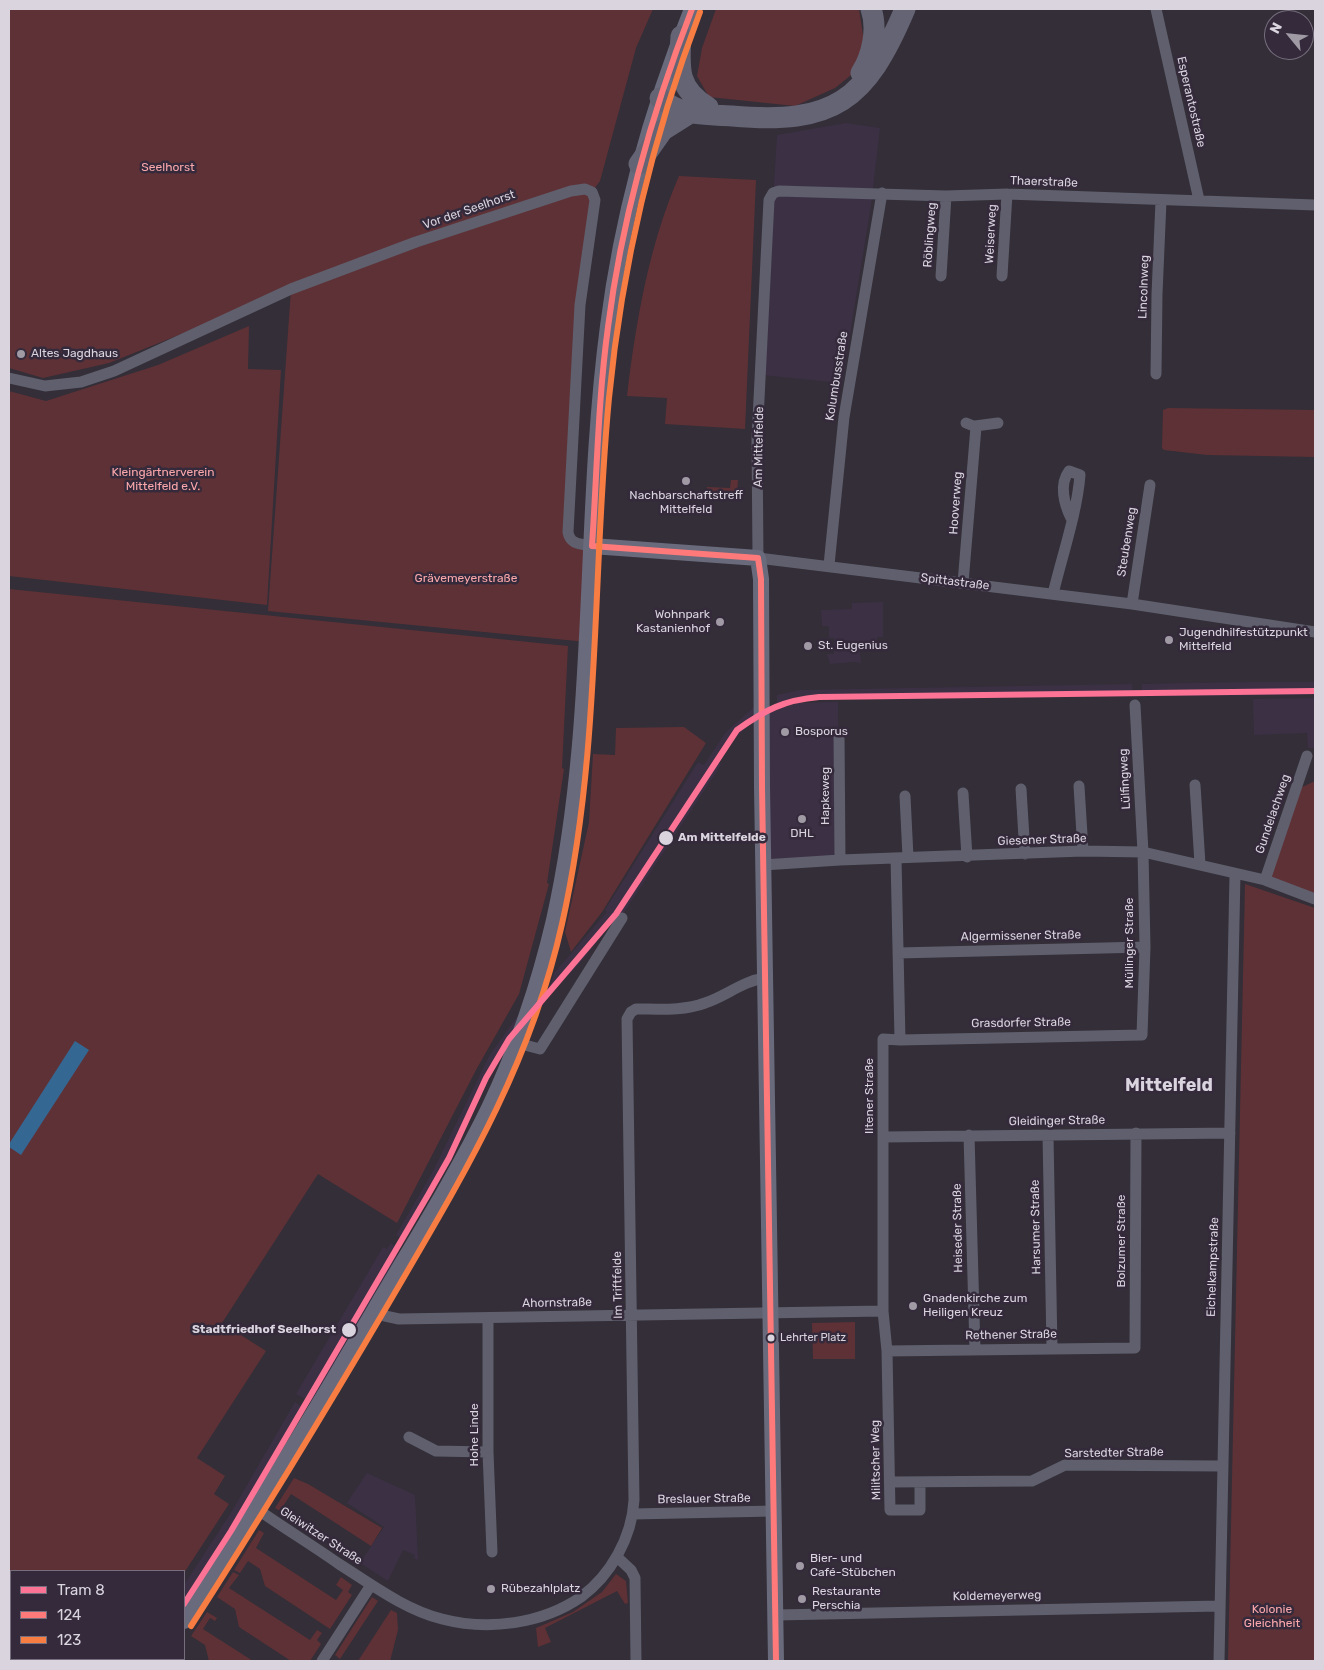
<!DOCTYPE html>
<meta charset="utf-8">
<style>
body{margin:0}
#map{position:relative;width:1324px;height:1670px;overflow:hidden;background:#332e37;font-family:Rubik,sans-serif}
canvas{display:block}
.frame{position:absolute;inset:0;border:10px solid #dad4df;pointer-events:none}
.legend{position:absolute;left:10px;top:1570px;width:175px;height:90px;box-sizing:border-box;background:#342a3b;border:1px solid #766e7d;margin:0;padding:6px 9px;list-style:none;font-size:15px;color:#dad4df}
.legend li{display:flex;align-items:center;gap:10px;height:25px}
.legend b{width:25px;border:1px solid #766e7d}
.north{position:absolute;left:1264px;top:10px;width:50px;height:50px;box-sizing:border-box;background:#342a3b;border:1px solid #766e7d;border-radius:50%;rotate:298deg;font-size:14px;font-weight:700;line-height:20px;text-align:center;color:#dad4df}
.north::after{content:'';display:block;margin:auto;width:18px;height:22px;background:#a09aa4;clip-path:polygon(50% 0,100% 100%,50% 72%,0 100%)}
</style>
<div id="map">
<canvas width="1324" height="1670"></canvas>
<div class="frame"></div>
<ul class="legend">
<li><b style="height:6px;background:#fc7396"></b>Tram 8</li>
<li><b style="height:6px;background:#fe7a7a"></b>124</li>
<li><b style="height:6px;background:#f77d43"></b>123</li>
</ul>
<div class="north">N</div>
</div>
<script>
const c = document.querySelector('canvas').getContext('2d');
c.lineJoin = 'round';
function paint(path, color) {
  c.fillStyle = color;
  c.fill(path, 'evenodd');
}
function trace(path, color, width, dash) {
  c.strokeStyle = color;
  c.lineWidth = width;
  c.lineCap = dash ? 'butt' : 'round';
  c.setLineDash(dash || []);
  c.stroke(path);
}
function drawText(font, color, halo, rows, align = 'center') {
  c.font = font + ' Rubik,sans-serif';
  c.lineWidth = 5;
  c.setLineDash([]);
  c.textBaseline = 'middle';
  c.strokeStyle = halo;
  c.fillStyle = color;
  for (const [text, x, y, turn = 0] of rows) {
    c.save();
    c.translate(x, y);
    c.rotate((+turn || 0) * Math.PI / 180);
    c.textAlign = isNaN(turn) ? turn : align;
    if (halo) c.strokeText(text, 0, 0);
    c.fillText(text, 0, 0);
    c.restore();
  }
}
const built = new Path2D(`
 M846,123L880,128L871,205L842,383L762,375L777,135Z
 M883,602V637H877V645H859L861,663L854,662L830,664L827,654H834V638H829V626H822L821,610L852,609V603Z
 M1251,682H1315V695L1142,696V684Z
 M1132,684V696L844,699L801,701L777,707V695L800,690Z
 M1315,698V748H1308L1307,733L1254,735L1253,699Z
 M838,702L840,860L763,865V713L798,703Z
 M755,706L756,718L733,740L718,762L721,765L619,920L616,918L579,964L547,997L554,973L607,912L605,910L698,762L704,765L726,732Z
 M518,1015L508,1044L490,1075L453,1156L404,1240L396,1235L433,1171L489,1056Z
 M391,1243L398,1248L395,1253L399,1256L312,1403L296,1394L383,1247L387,1249Z
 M295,1402L304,1408L241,1516L184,1607V1585L232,1511Z
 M367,1473L415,1495L418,1560L414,1558L415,1555L403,1550L388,1581L360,1563L384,1527L347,1503Z`);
const green = new Path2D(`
 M9,9H653L636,48L600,181L592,192L580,305L568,532L592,546L587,642L268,611L291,290L109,363L43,378L9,368Z
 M716,9H859L865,48L850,76L835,88L795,106L709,97L697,76L702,48Z
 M679,176L756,180L745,429L665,424L667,398L627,396C636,321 649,245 679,176Z
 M249,326L248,369L281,370L267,605L9,576V391L46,401L158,365Z
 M1168,408L1315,410V457L1207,455L1164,450L1162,448L1163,410Z
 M731,480H738L737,494L707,493V487L730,488Z
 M9,589L568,646L562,768L564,769L547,883L549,884L519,994L476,1070L397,1223L318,1174L222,1323L266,1351L197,1458L225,1476L214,1494L229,1504L184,1573L11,1571V1659H127L125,1661H9Z
 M684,727L706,743L602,912L571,952L565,932L589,822L593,754L615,755L616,728Z
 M1315,781V899L1265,880L1296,790Z
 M1245,884L1315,908V1661H1228Z
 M855,1322V1359H813L812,1323Z
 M294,1478L308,1484L382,1528L371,1546L291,1494L280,1511L275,1508Z
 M259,1530L264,1533L256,1548L336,1600L343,1590L336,1585L341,1577L352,1585L348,1592L352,1595L330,1629L265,1586L260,1569L248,1561L240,1573L234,1570Z
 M233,1572L239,1575L229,1588L310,1640L317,1630L322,1633L317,1640L321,1644L310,1661H291L239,1627L235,1609L217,1597Z
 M616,1574L626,1581L628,1603L625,1604L617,1591L545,1628L551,1642L538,1647L536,1628L573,1612L602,1592Z
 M372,1597L378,1601L340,1659L335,1655Z
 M391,1610L397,1613L398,1630L390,1661H358Z
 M207,1612L217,1618L215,1621L210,1618L203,1629L253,1661H209L205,1645L191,1636Z`);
const water = new Path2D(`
 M75,1041L89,1050L21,1155L9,1147V1144Z`);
const street = new Path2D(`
 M1156,9L1199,200
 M1315,205L1007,194L946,196L779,191L773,193L769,200L757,439L758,558L1132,604L1315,632
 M941,276L946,196
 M1002,276L1007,194
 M1156,374L1157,294L1161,201
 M9,378L45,386L81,382L114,371L291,289L416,242L571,191L585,189L592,192L595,200L580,305L568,532C570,545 581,544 592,546
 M975,426L998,423
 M829,565L844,417L882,193
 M963,583L976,427L966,423
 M1053,594C1062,556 1077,513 1080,475L1069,471C1059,484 1064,504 1071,518
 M1132,604L1150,485
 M839,733L840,860
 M1195,785L1200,864
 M1079,786L1083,851
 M1021,789L1025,854
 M963,793L967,857
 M905,796L908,857
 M896,858L900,1040L883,1039V1311L887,1351L890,1510H920V1482
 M763,865L840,860L1083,851L1143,852L1265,880L1315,899
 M1265,880L1307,756
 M898,953L1145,947
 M900,1040L1142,1035L1145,947L1143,852L1135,705
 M517,1043L540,1049L622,918
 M969,1135L975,1350
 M1048,1135L1052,1348
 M884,1137L1230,1133
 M375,1310L385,1316L399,1319L883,1311
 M488,1318V1452L492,1552
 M887,1351L1135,1348L1136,1133
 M409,1437L436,1451L488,1452
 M891,1482L1032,1481L1065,1465L1221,1466
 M257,1509C284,1528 312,1545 339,1564C371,1584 405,1610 442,1619C488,1631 542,1624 581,1597C611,1575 632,1537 634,1500L627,1019L631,1012L636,1009C659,1009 684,1011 705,1003C726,996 743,981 765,978
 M633,1514L774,1511
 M617,1557L631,1570L635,1578L636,1661
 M776,1615L1219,1606
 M322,1661L371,1585
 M1219,1661L1235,874`);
const secondary = new Path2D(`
 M592,546L758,558L761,579L762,787L776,1661
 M184,1621C250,1519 313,1416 374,1311C413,1244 455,1178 489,1108C517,1049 539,984 554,920C598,724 582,523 608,326C622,216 651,111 692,9
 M158,1661L159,1659`);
const highway = new Path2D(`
 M681,36C679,68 677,89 708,107
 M861,73C872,56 878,29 871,9
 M660,98C682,117 704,114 732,116C834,125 866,101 905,9
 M639,164L663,130L690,113`);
const bus1 = new Path2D(`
 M592,546C597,473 598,400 608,327C622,217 652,112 692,9
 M592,546L758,558
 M758,558L761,579L762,787L776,1661`);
const bus2 = new Path2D(`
 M191,1626C260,1519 326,1410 390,1301C463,1176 530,1067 562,924C601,751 592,574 609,398C622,265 652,138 700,12`);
const tram1 = new Path2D(`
 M184,1604L231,1531L428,1195L449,1158L486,1078L509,1039L616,914L737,730C765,710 784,700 819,697L1315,691`);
const markers = [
 [21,354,5,"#a09aa4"],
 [686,481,5,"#a09aa4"],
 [720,622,5,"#a09aa4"],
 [1169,640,5,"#a09aa4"],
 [808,646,5,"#a09aa4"],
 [785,732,5,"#a09aa4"],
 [802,819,5,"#a09aa4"],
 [666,838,8,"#dad4df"],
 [913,1306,5,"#a09aa4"],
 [349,1330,8,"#dad4df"],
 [771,1338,4.5,"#dad4df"],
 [800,1566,5,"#a09aa4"],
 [491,1589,5,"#a09aa4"],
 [802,1599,5,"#a09aa4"]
];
const busNames = [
 ["Lehrter Platz",780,1338]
];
const streetNames = [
 ["Esperantostraße",1191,102,77],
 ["Thaerstraße",1044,182,2],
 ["Vor der Seelhorst",469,210,-19],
 ["Weiserweg",991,234,-87],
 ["Röblingweg",930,235,-86],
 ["Lincolnweg",1144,287,-88],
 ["Kolumbusstraße",837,376,-81],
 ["Am Mittelfelde",759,447,-89],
 ["Hooverweg",956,503,-86],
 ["Steubenweg",1127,542,-81],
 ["Spittastraße",955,582,7],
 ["Lülfingweg",1125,779,-93],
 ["Hapkeweg",826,796,-90],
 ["Gundelachweg",1273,814,-71],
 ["Giesener Straße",1042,840,-2],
 ["Algermissener Straße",1021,936,-1],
 ["Müllinger Straße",1130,943,-90],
 ["Grasdorfer Straße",1021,1023,-1],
 ["Iltener Straße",870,1096,-90],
 ["Gleidinger Straße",1057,1121,-1],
 ["Harsumer Straße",1036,1227,-91],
 ["Heiseder Straße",958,1228,-91],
 ["Bolzumer Straße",1122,1241,-90],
 ["Eichelkampstraße",1213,1267,-88],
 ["Im Triftfelde",618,1285,-91],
 ["Ahornstraße",557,1303,-1],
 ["Rethener Straße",1011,1335,-1],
 ["Hohe Linde",475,1435,-90],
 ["Sarstedter Straße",1114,1453,-1],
 ["Militscher Weg",876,1460,-91],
 ["Breslauer Straße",704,1499,-1],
 ["Gleiwitzer Straße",321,1536,33],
 ["Koldemeyerweg",997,1596,-1]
];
const parkNames = [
 ["Seelhorst",168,168],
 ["Kleingärtnerverein",163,473],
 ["Mittelfeld e.V.",163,487],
 ["Grävemeyerstraße",466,579],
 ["Kolonie",1272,1610],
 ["Gleichheit",1272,1624]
];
const poiNames = [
 ["Altes Jagdhaus",31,354],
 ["Nachbarschaftstreff",686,496,"center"],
 ["Mittelfeld",686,510,"center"],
 ["Wohnpark",710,615,"right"],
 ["Kastanienhof",710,629,"right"],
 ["Jugendhilfestützpunkt",1179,633],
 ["Mittelfeld",1179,647],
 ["St. Eugenius",818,646],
 ["Bosporus",795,732],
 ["DHL",802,834,"center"],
 ["Gnadenkirche zum",923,1299],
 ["Heiligen Kreuz",923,1313],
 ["Bier- und",810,1559],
 ["Café-Stübchen",810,1573],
 ["Rübezahlplatz",501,1589],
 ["Restaurante",812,1592],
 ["Perschia",812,1606]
];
const stopNames = [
 ["Am Mittelfelde",678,838],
 ["Stadtfriedhof Seelhorst",336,1330,"right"]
];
const districtNames = [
 ["Mittelfeld",1169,1086]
];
paint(built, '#3c3045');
paint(green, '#5e3136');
paint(water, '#356793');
trace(street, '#5f5f6d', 11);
trace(secondary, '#696a7c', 16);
trace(highway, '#656474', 21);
trace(bus1, '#fe7a7a', 6);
trace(bus2, '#f77d43', 6);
trace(tram1, '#fc7396', 6);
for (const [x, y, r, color] of markers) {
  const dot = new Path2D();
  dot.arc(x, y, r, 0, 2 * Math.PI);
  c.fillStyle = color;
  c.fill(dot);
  trace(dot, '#342a3b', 2);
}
drawText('11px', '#dad4df', '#342a3b', busNames, 'left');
drawText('12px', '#dad4df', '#342a3b', streetNames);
drawText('12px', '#fba7ab', '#342a3b', parkNames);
drawText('12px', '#dad4df', '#342a3b', poiNames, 'left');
drawText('bold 12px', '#dad4df', '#342a3b', stopNames, 'left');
drawText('bold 18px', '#dad4df', '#342a3b', districtNames);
</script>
